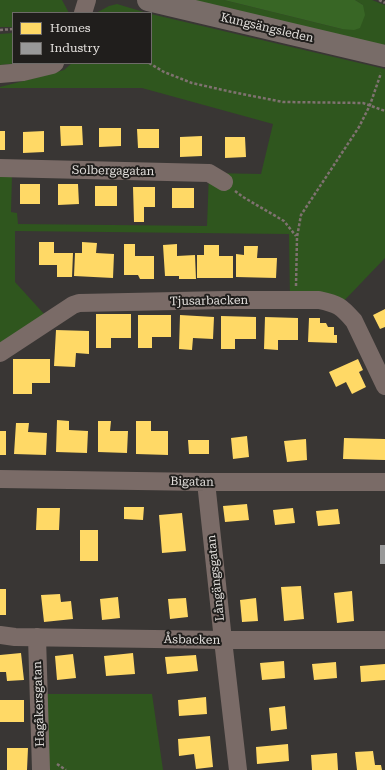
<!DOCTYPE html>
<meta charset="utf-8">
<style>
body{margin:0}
#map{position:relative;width:385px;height:770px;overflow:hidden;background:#393634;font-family:"Roboto Serif",serif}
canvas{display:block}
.legend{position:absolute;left:12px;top:12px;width:140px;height:52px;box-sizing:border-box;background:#201e1c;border:1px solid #6e6b69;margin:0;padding:5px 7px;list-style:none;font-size:12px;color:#e2dfdc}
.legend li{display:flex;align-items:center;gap:8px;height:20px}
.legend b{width:20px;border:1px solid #6e6b69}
</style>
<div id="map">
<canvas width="385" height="770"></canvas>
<ul class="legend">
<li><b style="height:11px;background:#ffd966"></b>Homes</li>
<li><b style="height:11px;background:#999"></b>Industry</li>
</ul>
</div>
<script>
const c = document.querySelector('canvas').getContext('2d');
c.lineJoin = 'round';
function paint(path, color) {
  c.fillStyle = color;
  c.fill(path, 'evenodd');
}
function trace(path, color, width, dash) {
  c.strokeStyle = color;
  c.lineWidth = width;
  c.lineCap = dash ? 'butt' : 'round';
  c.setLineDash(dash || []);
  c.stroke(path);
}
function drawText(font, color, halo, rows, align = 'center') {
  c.font = font + ' "Roboto Serif",serif';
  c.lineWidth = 4;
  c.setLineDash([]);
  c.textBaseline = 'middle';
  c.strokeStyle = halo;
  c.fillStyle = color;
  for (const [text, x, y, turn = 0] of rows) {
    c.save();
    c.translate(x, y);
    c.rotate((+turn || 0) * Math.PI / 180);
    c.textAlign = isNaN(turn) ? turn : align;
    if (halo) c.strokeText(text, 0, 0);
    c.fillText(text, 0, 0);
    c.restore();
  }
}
const green = new Path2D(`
 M0,0H62L69,13H13V27H0Z
 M184,0H224L342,29L363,5L355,0H372L385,5V43L384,46Z
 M117,4L147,13H96L109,6Z
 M151,14L385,69V258L339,306L290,300L289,234L15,231V282L45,315L0,345V175H12L11,212L17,213L18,224L207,226L209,173L261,174L273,124L142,88H0V87L43,76L64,70L72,63H151Z
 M13,33V63H19L0,65V34Z
 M38,694H152L163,770H41Z`);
const forest = new Path2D(`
 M224,0H355L363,5L365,15L360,28L354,30L342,29Z`);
const homes = new Path2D(`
 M60,126H82L83,145L61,146Z
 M99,128H121V146L99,147Z
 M137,129H159V148H138Z
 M0,131H5V150H0Z
 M44,131V152L23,153V132Z
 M202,136V156L180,157V137Z
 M225,137H245L246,157L225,158Z
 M20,184H40V204H20Z
 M58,184H78L79,204L58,205Z
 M95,186H117V206H95Z
 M133,187H155V207H144V222H134Z
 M172,188H194V208H172Z
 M39,242H54V253H73L72,277H57V265H39Z
 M82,242L97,243L96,253L114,254L113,278L74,276L75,253H82Z
 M124,244H135V256H154V279H140L138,275H124Z
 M177,244V256L195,255L196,279H179V276H165L163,245Z
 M204,245H219V256H233V278H197V255H204Z
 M244,246H258L257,258H277L276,278L236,277V254L244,255Z
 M385,309V327L380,329L373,315Z
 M96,314H131V338H111V348H96Z
 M138,315H171V337H152V348H138Z
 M180,315L214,317L213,339L193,338L192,350L179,349Z
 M221,316L256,317V339H235V349H221Z
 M265,317L298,318V340H278V350L264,349Z
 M309,318H320V323H326L328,327H334V335H337V343L308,342Z
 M56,330L89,331V354L76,353L75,367L54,366Z
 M13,359H50V383H32V394H13Z
 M358,359L363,370L359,372L366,387L352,394L346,382L336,387L329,372Z
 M57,420L69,421V430L88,431L87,453L56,452Z
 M98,421H111L110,431H128L127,453L98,452Z
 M136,421H151V431H168V455L136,454Z
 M16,423H29L28,432L47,433L46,455L14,454Z
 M0,431H6V455H0Z
 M247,436L249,457L233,459L231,438Z
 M344,438L385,439V460L343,459Z
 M306,439L307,460L287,462L284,441Z
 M188,440H209V454H189Z
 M247,504L249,520L225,522L223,506Z
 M124,507H144L143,520L124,519Z
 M37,508H60L59,530H36Z
 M293,508L295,523L275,525L273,510Z
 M338,509L340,524L318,526L316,511Z
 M182,513L186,551L162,553L159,515Z
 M80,530H98V561H80Z
 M301,586L304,619L284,621L281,587Z
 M0,589H6V615H0Z
 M352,591L354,621L337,623L334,593Z
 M60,594L61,602L71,601L73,619L44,622L41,595Z
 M118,597L120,618L102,620L100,599Z
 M186,598L188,617L170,619L168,599Z
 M256,598L258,621L242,622L240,600Z
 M21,653L24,680L7,681L6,672H0V655Z
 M133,653L135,674L106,676L104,656Z
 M73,654L76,678L57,680L55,656Z
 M196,655L198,671L167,674L165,657Z
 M284,661L285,678L262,680L260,663Z
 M336,662L337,678L314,680L312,664Z
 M385,664V680L361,682L360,666Z
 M206,697L207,714L179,716L178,700Z
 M0,700H24V722H0Z
 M285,706L287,729L271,731L269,708Z
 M210,736L213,767L196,769L194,754L179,756L178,739Z
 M288,744L289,761L257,764L256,747Z
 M7,748H28L27,770H7Z
 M373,751L375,765H381L382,770H357L355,752Z
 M337,753L338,770H312L311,755Z`);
const industry = new Path2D(`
 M380,545H385V564H380Z`);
const path = new Path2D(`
 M379,0L385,3
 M0,30L13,29
 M149,63L164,72L192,83L232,92L283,102L363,103L385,111
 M235,191L243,197L284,221L296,236
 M296,286L297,237L301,215L359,127L370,105L381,73
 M57,764L66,770`);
const minor = new Path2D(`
 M83,13L87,0
 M0,74L23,72L52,65L55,63
 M0,168L209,173L224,182
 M0,353L73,305L79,303L225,300H319C338,304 341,306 354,321L385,386
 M0,479L206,482H385
 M206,482L223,640L238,770
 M0,635L15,637L223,640H385
 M37,637L41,770`);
const major = new Path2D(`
 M148,0L385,56`);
const streetNames = [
 ["Kungsängsleden",267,28,13],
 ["Solbergagatan",113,171,1],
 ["Tjusarbacken",209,301,-1],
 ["Bigatan",192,482,1],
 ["Långängsgatan",216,578,-96],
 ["Åsbacken",192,640,1],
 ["Hagåkersgatan",39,704,-92]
];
paint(green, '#2f561e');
paint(forest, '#386625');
paint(homes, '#ffd966');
paint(industry, '#999');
trace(path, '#7f7270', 2.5, [3, 2]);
trace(minor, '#7a6b67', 18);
trace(major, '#786c68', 22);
drawText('12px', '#e2dfdc', '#201e1c', streetNames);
</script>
